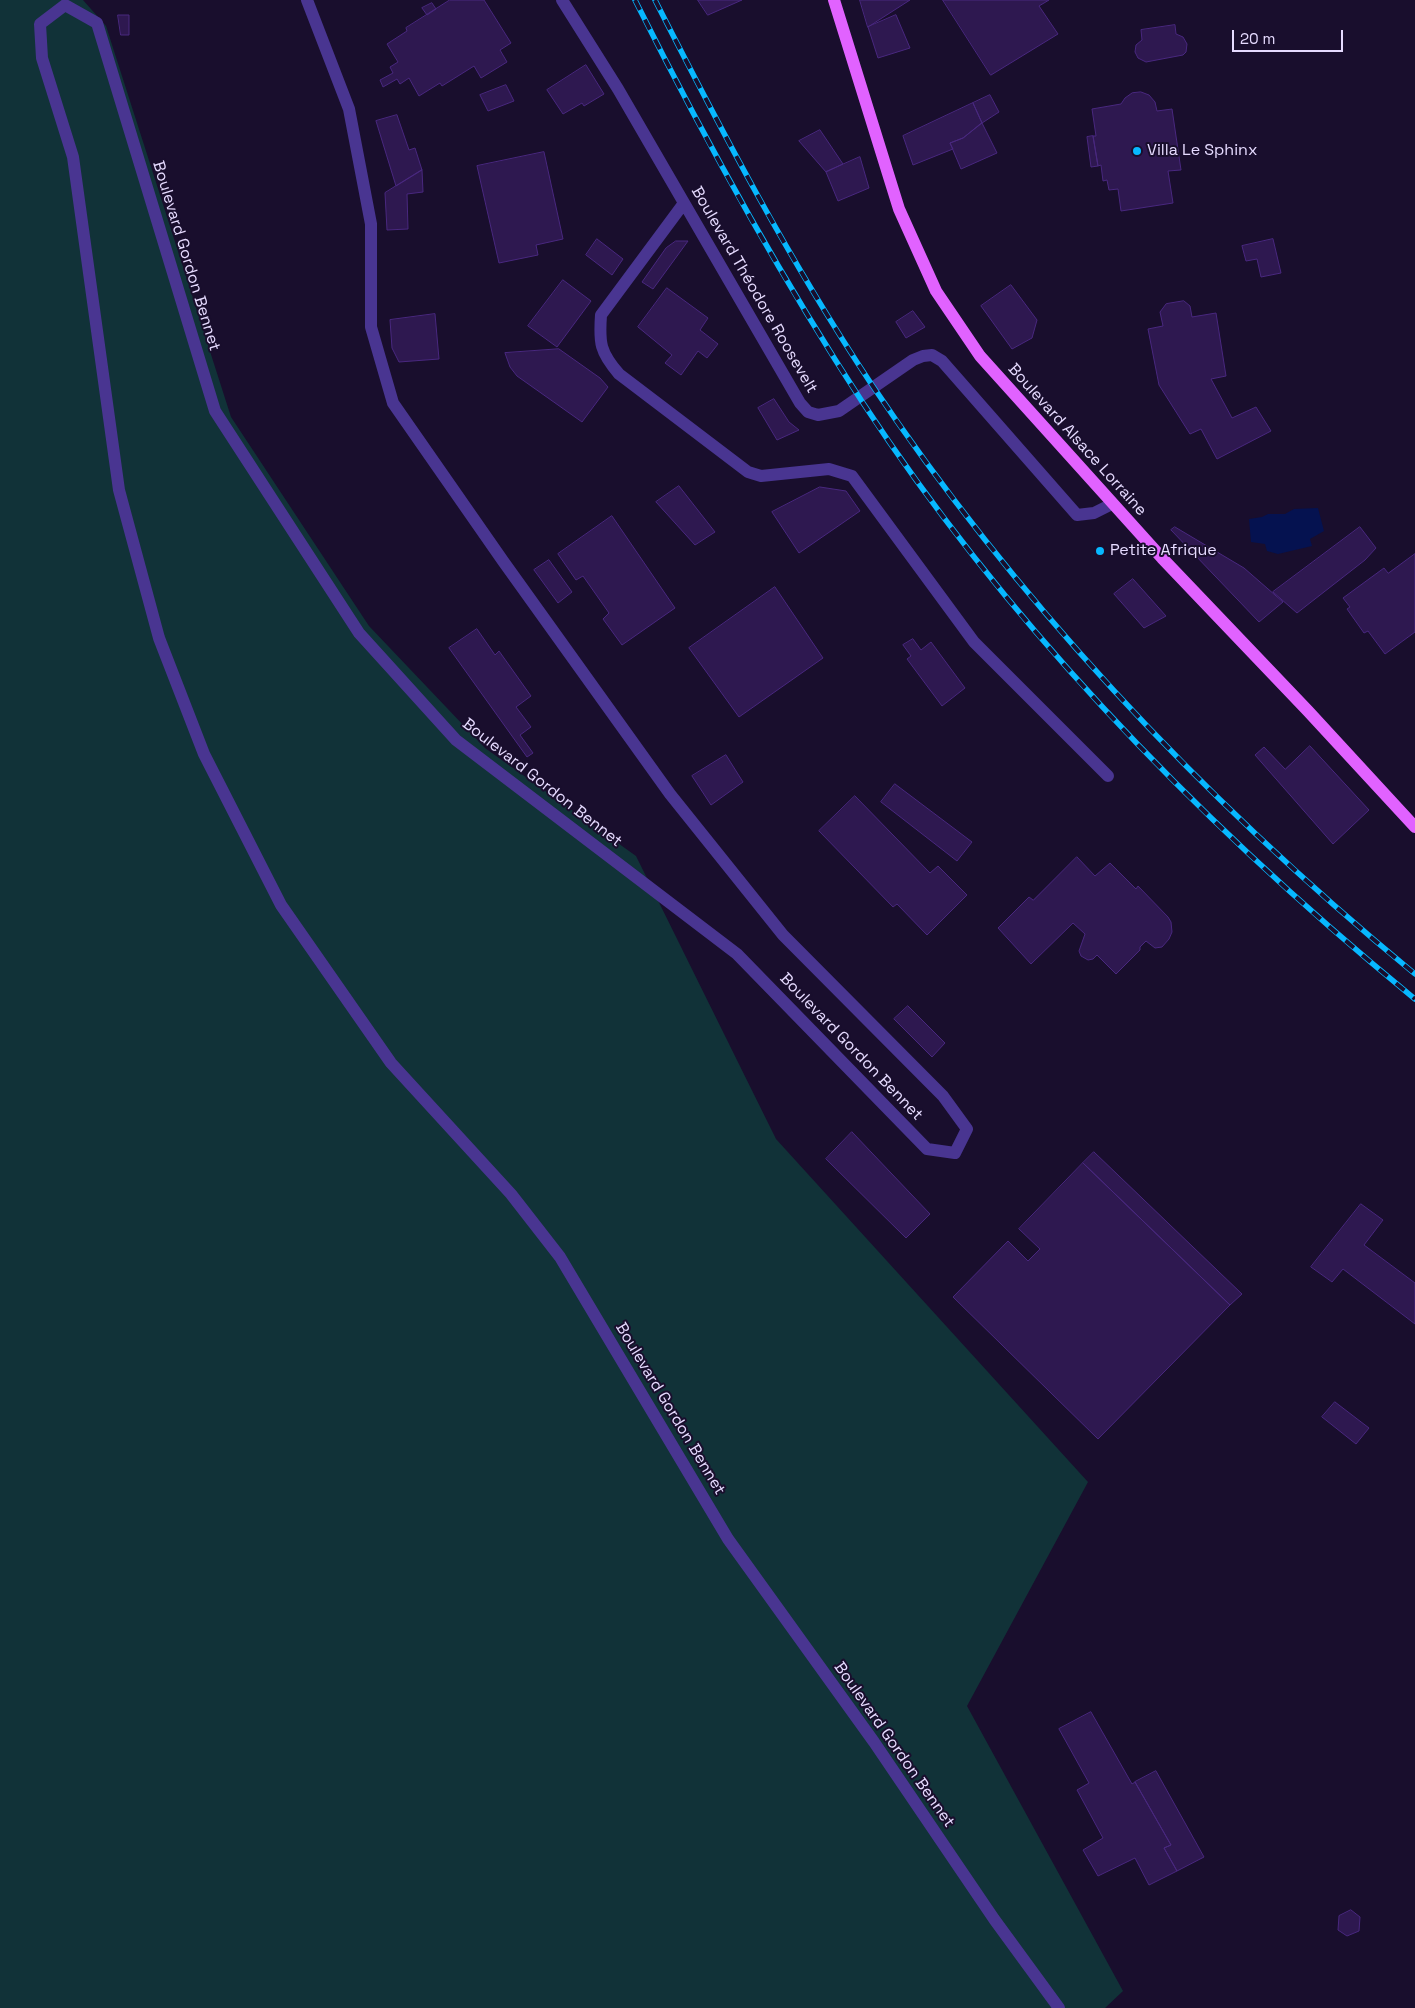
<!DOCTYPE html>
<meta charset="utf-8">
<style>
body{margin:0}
#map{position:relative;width:1415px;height:2008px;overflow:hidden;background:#190e2d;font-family:"Space Grotesk",sans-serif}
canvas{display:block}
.scale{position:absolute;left:1232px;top:30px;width:111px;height:22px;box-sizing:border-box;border:2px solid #e6dbff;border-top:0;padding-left:6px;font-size:15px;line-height:18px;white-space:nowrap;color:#e6dbff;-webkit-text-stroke:4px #190e2d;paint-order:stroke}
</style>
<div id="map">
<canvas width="1415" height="2008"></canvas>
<div class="scale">20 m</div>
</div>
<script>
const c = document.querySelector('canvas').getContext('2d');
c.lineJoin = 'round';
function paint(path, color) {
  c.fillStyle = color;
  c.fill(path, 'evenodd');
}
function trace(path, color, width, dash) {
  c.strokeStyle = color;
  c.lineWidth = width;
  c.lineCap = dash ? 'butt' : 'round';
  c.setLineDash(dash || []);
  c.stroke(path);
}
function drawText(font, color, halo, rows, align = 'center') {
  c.font = font + ' "Space Grotesk",sans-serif';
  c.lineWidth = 4;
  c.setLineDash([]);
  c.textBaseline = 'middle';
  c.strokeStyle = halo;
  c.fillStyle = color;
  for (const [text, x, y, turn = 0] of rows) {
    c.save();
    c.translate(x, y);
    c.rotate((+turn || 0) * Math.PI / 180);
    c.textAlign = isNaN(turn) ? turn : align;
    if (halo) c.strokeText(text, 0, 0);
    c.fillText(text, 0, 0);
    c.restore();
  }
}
const green = new Path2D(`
 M0,0H83L106,26L231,417L369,626L485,748L636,856L776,1139L1088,1482L967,1706L1123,1991L1105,2008H0Z`);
const water = new Path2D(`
 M1318,508L1324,531L1310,539L1312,546L1278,554L1267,551L1265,544L1251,542L1249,519L1262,517L1268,514H1285L1294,509Z`);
const building = new Path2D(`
 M450,0H484L511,43L500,50L507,62L481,78L474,66L442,86L440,83L419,96L409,78L400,84L397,79L383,87L380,80L393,73L390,67L398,62L387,44L407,31L406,28Z
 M698,0H742L708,15Z
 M860,0H910L868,27Z
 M943,0H1049L1039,6L1058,34L991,75Z
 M432,3L436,9L427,15L422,8Z
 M118,15H129V35H121Z
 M896,15L910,48L878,58L868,27Z
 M1175,25L1176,34L1183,37L1187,44L1186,52L1183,55L1146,62L1138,58L1135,52L1136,45L1142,40L1141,30Z
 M586,65L604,94L584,106L582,103L563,114L547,90Z
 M506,85L514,101L488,111L480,95Z
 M1141,92L1149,95L1155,102L1157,111L1172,109L1181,170L1168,171L1173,203L1121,211L1118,189L1109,190L1107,180L1103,181L1101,165L1098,166L1093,136H1096L1092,109L1121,104L1125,98L1132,93Z
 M990,95L999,112L982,123L973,103Z
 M973,103L982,123L963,138L950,143L953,149L913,165L903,136Z
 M397,115L409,150L415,148L422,170L396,186L376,121Z
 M982,123L997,153L961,169L950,143L963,138Z
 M820,130L843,164L826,172L799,141Z
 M1093,136L1098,166L1091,167L1087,137Z
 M544,152L563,239L536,245L538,255L499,263L477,166Z
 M860,157L869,188L838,201L826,172Z
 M422,170L423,192L407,194L408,229L387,230L385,193Z
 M597,239L623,259L612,275L586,255Z
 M1273,239L1281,273L1261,277L1257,259L1246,261L1242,246Z
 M676,241H688L653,289L642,282L666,248Z
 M563,280L591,301L557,347L528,326Z
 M1011,285L1037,320L1032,338L1012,349L981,306Z
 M667,288L708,318L700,330L718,344L707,358L698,351L681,375L665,363L672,355L638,327Z
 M1184,301L1190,306L1192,317L1216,313L1226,376L1211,379L1232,418L1256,407L1271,431L1217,459L1201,429L1190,434L1159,385L1148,329L1163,326L1160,312L1166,304Z
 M913,311L925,327L906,338L896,322Z
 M435,314L439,359L399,362L392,348L390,320Z
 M559,349L600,378L608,387L582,422L517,376L510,367L505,353Z
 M774,399L789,422L799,430L777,440L758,408Z
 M679,486L715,532L695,545L656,502Z
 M820,487L846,491L860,511L799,553L772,512Z
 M612,516L675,608L622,645L603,619L609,613L583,576L576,580L558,554Z
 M1175,527L1244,568L1283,602L1259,622L1171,530Z
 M1360,527L1376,548L1365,560L1297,613L1273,592Z
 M1415,554V632L1385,654L1368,631L1364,633L1347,609L1350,607L1343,598L1384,568L1388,573Z
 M549,560L572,592L558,603L534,570Z
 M1133,579L1166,616L1144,628L1114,594Z
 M775,587L823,658L739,717L689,648Z
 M477,629L495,655L499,651L531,696L516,707L531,727L520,735L533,753L527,757L449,648Z
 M913,639L921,650L931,642L965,688L942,706L907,659L911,656L903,645Z
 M1310,746L1369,810L1333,844L1255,755L1264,747L1285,769Z
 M726,755L743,782L711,805L692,776Z
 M895,784L972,842L957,861L881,802Z
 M855,796L930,873L938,866L967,895L927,935L897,904L893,907L819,831Z
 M1077,857L1095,876L1110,863L1136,889L1138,886L1168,917L1171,922L1172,932L1169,939L1162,947L1155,948L1146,941L1140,947V950L1116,974L1097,955L1093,959L1088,960L1081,956L1079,951L1085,934L1073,923L1031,964L998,928L1029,897L1033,900Z
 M908,1006L945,1043L932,1057L894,1019Z
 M852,1132L930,1214L906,1238L826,1159Z
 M1094,1152L1242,1294L1230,1305L1083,1163Z
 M1083,1163L1230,1305L1098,1439L953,1297L1008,1241L1028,1261L1040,1249L1019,1229Z
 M1361,1204L1383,1220L1364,1245L1415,1283V1324L1343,1269L1332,1282L1311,1267Z
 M1335,1402L1369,1428L1356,1444L1322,1417Z
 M1091,1712L1132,1784L1135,1782L1171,1845L1164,1848L1177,1871L1149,1885L1135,1858L1098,1876L1083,1850L1103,1838L1077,1790L1089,1783L1059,1729Z
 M1156,1771L1204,1857L1177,1871L1164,1848L1171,1845L1135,1782Z
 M1351,1910L1360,1917L1359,1931L1347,1936L1338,1930L1339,1916Z`);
const minor = new Path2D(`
 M307,0L349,109L371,224V327L393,403L503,561L670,794L783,935L943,1096L967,1129L955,1153L927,1149L737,954L456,740L359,633L215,411L97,23L65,5L40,24L42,58L73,157L119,490L159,638L204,754L281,905L391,1063L511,1194L560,1257L728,1539L874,1742L994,1919L1059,2008
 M562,0L618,89L800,403L808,412L818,415L839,411L913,360L923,356L932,355L942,361L1077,515L1094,513L1112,504
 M684,203L601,315C599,343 600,352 619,374L748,472L761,476L829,469L852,476L974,642L1108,776`);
const major = new Path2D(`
 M834,0L899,209L936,291L980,356L1162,558L1308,711L1415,827`);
const rail = new Path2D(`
 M635,0C704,138 778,273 863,403C1012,630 1205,827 1415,999
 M655,0C721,130 789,260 870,382C1020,606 1207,803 1415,974`);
const markers = [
 [1137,151,5,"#07b8ff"],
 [1100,551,5,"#07b8ff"]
];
const poiNames = [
 ["Villa Le Sphinx",1147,151],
 ["Petite Afrique",1110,551]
];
const streetNames = [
 ["Boulevard Gordon Bennet",186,256,73],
 ["Boulevard Théodore Roosevelt",754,290,60],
 ["Boulevard Alsace Lorraine",1077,440,48],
 ["Boulevard Gordon Bennet",542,783,38],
 ["Boulevard Gordon Bennet",851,1047,46],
 ["Boulevard Gordon Bennet",670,1409,59],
 ["Boulevard Gordon Bennet",894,1745,55]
];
paint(green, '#113238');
paint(water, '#051250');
paint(building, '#2e1850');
trace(building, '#49287f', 1);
trace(minor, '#493591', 12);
trace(major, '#e162ff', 12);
trace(rail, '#07b8ff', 5.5);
trace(rail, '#190e2d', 4, [11]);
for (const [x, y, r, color] of markers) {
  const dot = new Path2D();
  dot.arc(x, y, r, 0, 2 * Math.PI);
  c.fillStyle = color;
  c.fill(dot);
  trace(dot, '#190e2d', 2);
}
drawText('16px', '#e6dbff', '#190e2d', poiNames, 'left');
drawText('16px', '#e6dbff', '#190e2d', streetNames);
</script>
